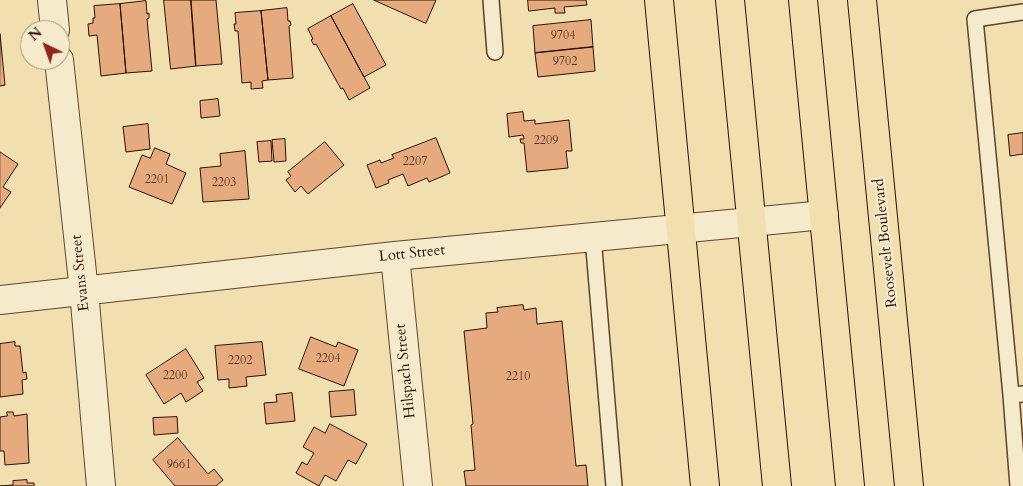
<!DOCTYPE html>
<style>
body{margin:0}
#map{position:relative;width:1023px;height:486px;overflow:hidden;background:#f1dfb0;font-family:Cardo,serif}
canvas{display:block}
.north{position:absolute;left:20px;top:20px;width:50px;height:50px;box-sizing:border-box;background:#f6eacc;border:1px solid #a4937c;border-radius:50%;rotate:318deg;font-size:14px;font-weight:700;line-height:20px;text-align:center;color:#2a1104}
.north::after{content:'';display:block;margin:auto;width:18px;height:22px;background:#8f2418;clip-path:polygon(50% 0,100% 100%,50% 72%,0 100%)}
</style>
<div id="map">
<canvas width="1023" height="486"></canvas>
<div class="north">N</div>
</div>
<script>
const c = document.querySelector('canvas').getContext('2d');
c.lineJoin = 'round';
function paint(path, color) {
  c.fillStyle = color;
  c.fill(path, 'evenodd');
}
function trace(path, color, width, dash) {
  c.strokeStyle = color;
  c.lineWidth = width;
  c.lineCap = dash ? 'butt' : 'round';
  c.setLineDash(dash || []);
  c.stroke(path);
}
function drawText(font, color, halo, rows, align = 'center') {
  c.font = font + ' Cardo,serif';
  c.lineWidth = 4.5;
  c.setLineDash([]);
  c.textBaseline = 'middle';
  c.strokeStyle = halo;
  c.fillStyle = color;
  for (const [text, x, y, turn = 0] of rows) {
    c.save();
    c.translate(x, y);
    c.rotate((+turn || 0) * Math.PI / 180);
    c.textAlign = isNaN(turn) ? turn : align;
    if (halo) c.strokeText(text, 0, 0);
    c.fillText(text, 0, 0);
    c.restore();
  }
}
const building = new Path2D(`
 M164,0H191L196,66L171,69Z
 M191,0H216L222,64L196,66Z
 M374,0H436L426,23Z
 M528,0H586L587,5L564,7L565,13H555V8L529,11Z
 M146,1L147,14L149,13V18L147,19L152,71L126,73L120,4Z
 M120,4L126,73L101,76L97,35L89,36L88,24L93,23V18H95L94,6Z
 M353,4L386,65L364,77L331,16Z
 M287,8L288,21H290L291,25L289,26L293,78L268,80L261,11Z
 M261,11L268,80L262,81L263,88L251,89V82L242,83L238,31H235L234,24H236L235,13Z
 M331,16L370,88L349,100L343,88L341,89L316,44L314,45L311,40L313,39L308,29Z
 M591,20L593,47L535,53L533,26Z
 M0,34L5,85L0,86Z
 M593,47L595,71L538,77L535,53Z
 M218,99L220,116L201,118L200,101Z
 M523,112L524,121L535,120V124L569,120L572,151H566L568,168L527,172L524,143H521L520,139H524L523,135L509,137L507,114Z
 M148,124L150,149L126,152L123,127Z
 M1023,133V154L1010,156L1008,135Z
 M436,138L450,173L429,182L427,178L408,186L403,174L388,180L389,183L376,188L367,165L380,160L381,163L394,158L392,155Z
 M285,139L286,161L274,162L272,140Z
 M271,141L272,161L259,162L257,142Z
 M325,142L344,165L308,194L301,186L295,192L286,180L291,176L288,172Z
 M155,148L170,154L166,164L186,173L172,204L129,187L142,155L150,158Z
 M245,151L249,199L203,202L200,168L221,166L220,154Z
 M0,152L18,164L3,187L11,192L0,208Z
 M523,305L524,310L536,308L537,324L562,321L576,466L586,465L588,486H466L464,471L475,470L471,425L473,424L464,331L487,328L486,313L498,312L497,308Z
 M311,337L336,347L338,342L358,350L344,386L299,369Z
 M15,342V346H20L23,373L26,372L27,379L22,380L23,394L0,397V344Z
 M262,342L266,375L246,377L247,386L229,388V379L218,380L215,346Z
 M186,349L204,378L197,382L203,391L186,402L181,393L164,404L146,375Z
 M354,390L356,415L331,417L329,392Z
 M292,393L295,421L266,424L264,403L277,402L276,395Z
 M7,412H13L14,416L27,414L29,463L5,465L4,451H0V417L7,416Z
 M177,417L178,433L154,435L153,418Z
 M330,424L367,444L356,464L348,460L336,481L325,475L319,486L296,473L302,462L307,465L314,453L303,447L314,427L325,433Z
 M178,438L208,474L214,469L223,480L216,486H175L153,460Z
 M27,480V483H34V486H0L13,485V481Z`);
const service = new Path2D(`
 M491,0L495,52
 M593,237L614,486
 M1011,395L975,19L1023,12
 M1018,486L1011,395L1023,394`);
const minor = new Path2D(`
 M52,0L55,30
 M59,60L84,291L101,486
 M395,256L418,486
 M0,300L395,256L824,215`);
const trunk = new Path2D(`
 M659,0L705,486
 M730,0L777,486
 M803,0L850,486
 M862,0L909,486`);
const numberNames = [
 ["9704",563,36],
 ["9702",565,62],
 ["2209",546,141],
 ["2207",415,162],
 ["2201",157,180],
 ["2203",224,183],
 ["2204",328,359],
 ["2202",240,361],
 ["2200",175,376],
 ["2210",518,377],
 ["9661",179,465]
];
const streetNames = [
 ["Roosevelt Boulevard",886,243,-96],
 ["Lott Street",412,254,-6],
 ["Evans Street",81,273,-96],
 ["Hilspach Street",406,371,-96]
];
paint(building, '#e5aa7e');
trace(building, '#2a1104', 1);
trace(service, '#5c442f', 18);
trace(minor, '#5c442f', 30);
trace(trunk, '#2a1104', 30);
trace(service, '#f6eacc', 15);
trace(minor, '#f6eacc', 28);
trace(trunk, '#f1dfb0', 28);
drawText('12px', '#593722', null, numberNames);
drawText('15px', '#2a1104', '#f6eacc', streetNames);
</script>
